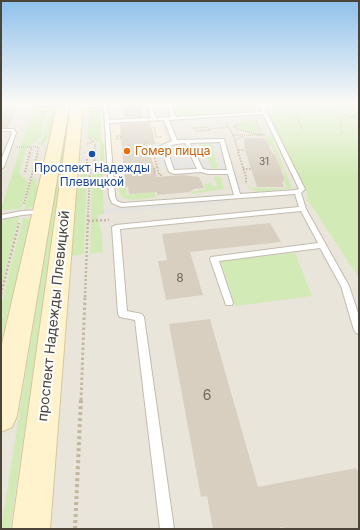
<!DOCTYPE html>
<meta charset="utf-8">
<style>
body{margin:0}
#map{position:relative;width:360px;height:530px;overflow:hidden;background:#f6f3ec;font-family:Inter,sans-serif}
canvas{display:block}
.frame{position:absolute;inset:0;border:2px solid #4b4439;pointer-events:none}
</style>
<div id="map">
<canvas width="360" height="530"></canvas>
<div class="frame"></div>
</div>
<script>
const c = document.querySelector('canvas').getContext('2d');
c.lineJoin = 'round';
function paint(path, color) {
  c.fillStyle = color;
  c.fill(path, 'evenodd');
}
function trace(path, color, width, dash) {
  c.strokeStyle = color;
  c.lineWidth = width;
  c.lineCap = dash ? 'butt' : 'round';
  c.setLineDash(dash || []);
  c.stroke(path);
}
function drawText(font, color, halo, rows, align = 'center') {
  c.font = font + ' Inter,sans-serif';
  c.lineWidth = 4;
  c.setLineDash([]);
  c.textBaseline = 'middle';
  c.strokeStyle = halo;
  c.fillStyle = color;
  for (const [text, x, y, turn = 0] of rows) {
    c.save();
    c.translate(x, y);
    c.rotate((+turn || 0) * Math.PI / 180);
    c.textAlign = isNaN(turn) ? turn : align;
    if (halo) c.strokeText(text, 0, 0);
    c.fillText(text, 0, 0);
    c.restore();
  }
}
const residential = new Path2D(`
 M1,103L274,104L315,170L308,201L359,278V529H1V236L4,224H1Z`);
const commercial = new Path2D(`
 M147,105L160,119L167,142L153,143L157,163L99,167V108Z`);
const green = new Path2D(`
 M69,103H72L10,529H1Z
 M198,103L254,105L259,108L225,111L206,110L207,114C199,117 184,118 176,116L172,106Z
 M273,103H359V278L308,201L307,193L269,115L273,113Z
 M49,105L41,137L26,149L19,173L28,183L21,209L1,210V204L3,203L25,133L38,106Z
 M51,106L56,108L49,137L42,145H38L43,137Z
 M101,107V137L104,145L105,171L102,177L104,214L97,215L102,235L103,252L90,254L92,176L97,170L100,169V142H97L88,134L90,108Z
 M253,119L260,134L238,129L236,125Z
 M261,136L272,138L292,188L258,192L248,188L247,184L250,188H286C283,180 286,177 283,169H281L276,153H274L271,145H268L267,139Z
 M211,142H212L218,169H213L199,143Z
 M87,170L84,254L71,256L76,184L84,171Z
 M118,175H124L125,179H123V187L126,188L127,195L155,192L156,197C150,198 126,202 122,197C118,193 119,181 118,175Z
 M214,176L221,177L224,189L192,194L191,192L206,189L204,184L211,183L212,186H217Z
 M32,178H35C39,189 40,208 24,210Z
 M19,217L1,288V228L4,218Z
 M23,218L30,219V225L1,351V306Z
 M295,253L312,296L235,306L221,261Z`);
const parking = new Path2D(`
 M159,142L165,165H158L152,143Z
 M212,142H218L225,169H218Z
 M192,143H199L213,169L206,170Z
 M175,146L183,170H174L167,147Z
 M178,146H185L194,169H186Z
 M222,199L224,203L104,214V209Z`);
const building = new Path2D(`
 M141,107L143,117L124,118L123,108Z
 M1,109H17L8,128H1Z
 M150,122L155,142L147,143L157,177L183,175L199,177L204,188L194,189L190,192L157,195V192L129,194L128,187H125L120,124Z
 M244,138H263L266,140L273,154H275L284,177V181L282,182L284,187H257L244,147H245Z
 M270,223L281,242L190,252L203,295L166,300L158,261L167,260L162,234Z
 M210,319L258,487L356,468L359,474V529H284L283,527L274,529H213L207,496L201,497L169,324Z`);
const pathFar4 = new Path2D(`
 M285,103L313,107L359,119
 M289,104L288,108L298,118L303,130
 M256,121L262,135H266
 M226,123L233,135
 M154,127L156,137H161
 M194,128L208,127
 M209,129L228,127
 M196,131L210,130
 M342,134L340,122L359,114
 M116,136H121
 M116,139L121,138
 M235,140L244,136
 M145,143L151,144
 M87,144L93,142L88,136
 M17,147H39L37,153
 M237,150H244
 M30,153L31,148
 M95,153V144
 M154,153L151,143H155
 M239,153L233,135H262L236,129L234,126L239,124`);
const pathFar3 = new Path2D(`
 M153,152L157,167L154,169L155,174
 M238,152L246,177V184
 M87,159V168L90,170L88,217
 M94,167L95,152
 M157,167L159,175H163
 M243,169H251
 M25,172L30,152
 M24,204L38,152`);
const pathFar2 = new Path2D(`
 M88,221L109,220
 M1,294L19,223
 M85,297L88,216`);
const pathFar1 = new Path2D(`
 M81,400L85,296`);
const path = new Path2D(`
 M75,529L81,399`);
const service = new Path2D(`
 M51,103L66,104L64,105L1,108V106Z
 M101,103H156L151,104L156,118L171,117L166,103H170L176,117L262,112L260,103H264L267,113L305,189L301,193L306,209L349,286L359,316V334L356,333L354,330L341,286L320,248L219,261L233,303L232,305H226L210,259L211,257L318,243L301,211L120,229L127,311L142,314L144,317L174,529H160L135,320L120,317L118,314L112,227L116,225L299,207L295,194L121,207L112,203L109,196L104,109L102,107L76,108L74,107L76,106L101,104ZM147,105L151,118L109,120L107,107ZM263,114L299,189L296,190L240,194L224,139L177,140L169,120ZM164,120L172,141L160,146L169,172L175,174L201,172L208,174H228L234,195L122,203L117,201L115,196L109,123ZM220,142L227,170H208L203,169L190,143ZM185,143L197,169L174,170L166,147L176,144Z
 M225,103H258L256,104Z
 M1,129H14L16,133L4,167L1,169V160L12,133L11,131H1Z
 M42,210L44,211V213L22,215L1,219V215L22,211Z`);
const secondary = new Path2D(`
 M58,103H70L17,416L12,427L1,432V348Z
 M71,103H83L50,529H12Z`);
const markers = [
 [127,151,4,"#e8710a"],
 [92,154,4,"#1a4fb4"]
];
const farNumbernames = [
 ["31",264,162]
];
const farFoodnames = [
 ["Гомер пицца",135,151]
];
const farTransitnames = [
 ["Проспект Надежды",92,168],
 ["Плевицкой",92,182]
];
const numberNames = [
 ["8",180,278]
];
const streetNames = [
 ["проспект Надежды Плевицкой",54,316,-84]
];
const nearNumbernames = [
 ["6",207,396]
];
paint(residential, '#eae5da');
paint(commercial, '#f7ead8');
paint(green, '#d2eab5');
paint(parking, '#e5e3e0');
paint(building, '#d8cfc1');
trace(service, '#c2bbae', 2);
trace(secondary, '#d6c79b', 2);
trace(pathFar4, '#c4b79f', 1.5, [1, 1]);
trace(pathFar3, '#c4b79f', 2, [1.5, 1.5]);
trace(pathFar2, '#c4b79f', 2.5, [2, 2]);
trace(pathFar1, '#c4b79f', 3, [2.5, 2.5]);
trace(path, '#c4b79f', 4, [3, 3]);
paint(service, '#fff');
paint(secondary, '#fff3cd');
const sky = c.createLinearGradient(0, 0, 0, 178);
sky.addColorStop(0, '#8fc1ec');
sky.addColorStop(0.58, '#fbfaf6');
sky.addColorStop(1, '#fbfaf600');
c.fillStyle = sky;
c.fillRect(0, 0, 360, 178);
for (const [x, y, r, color] of markers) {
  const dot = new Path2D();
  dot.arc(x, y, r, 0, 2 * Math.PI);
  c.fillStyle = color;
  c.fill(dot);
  trace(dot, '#fff', 1.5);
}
drawText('10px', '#6e675b', null, farNumbernames);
drawText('12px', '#c56008', '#fff', farFoodnames, 'left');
drawText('12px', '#164399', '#fff', farTransitnames);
drawText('12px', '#6e675b', null, numberNames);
drawText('14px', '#4b4439', '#fff', streetNames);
drawText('14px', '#6e675b', null, nearNumbernames);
</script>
